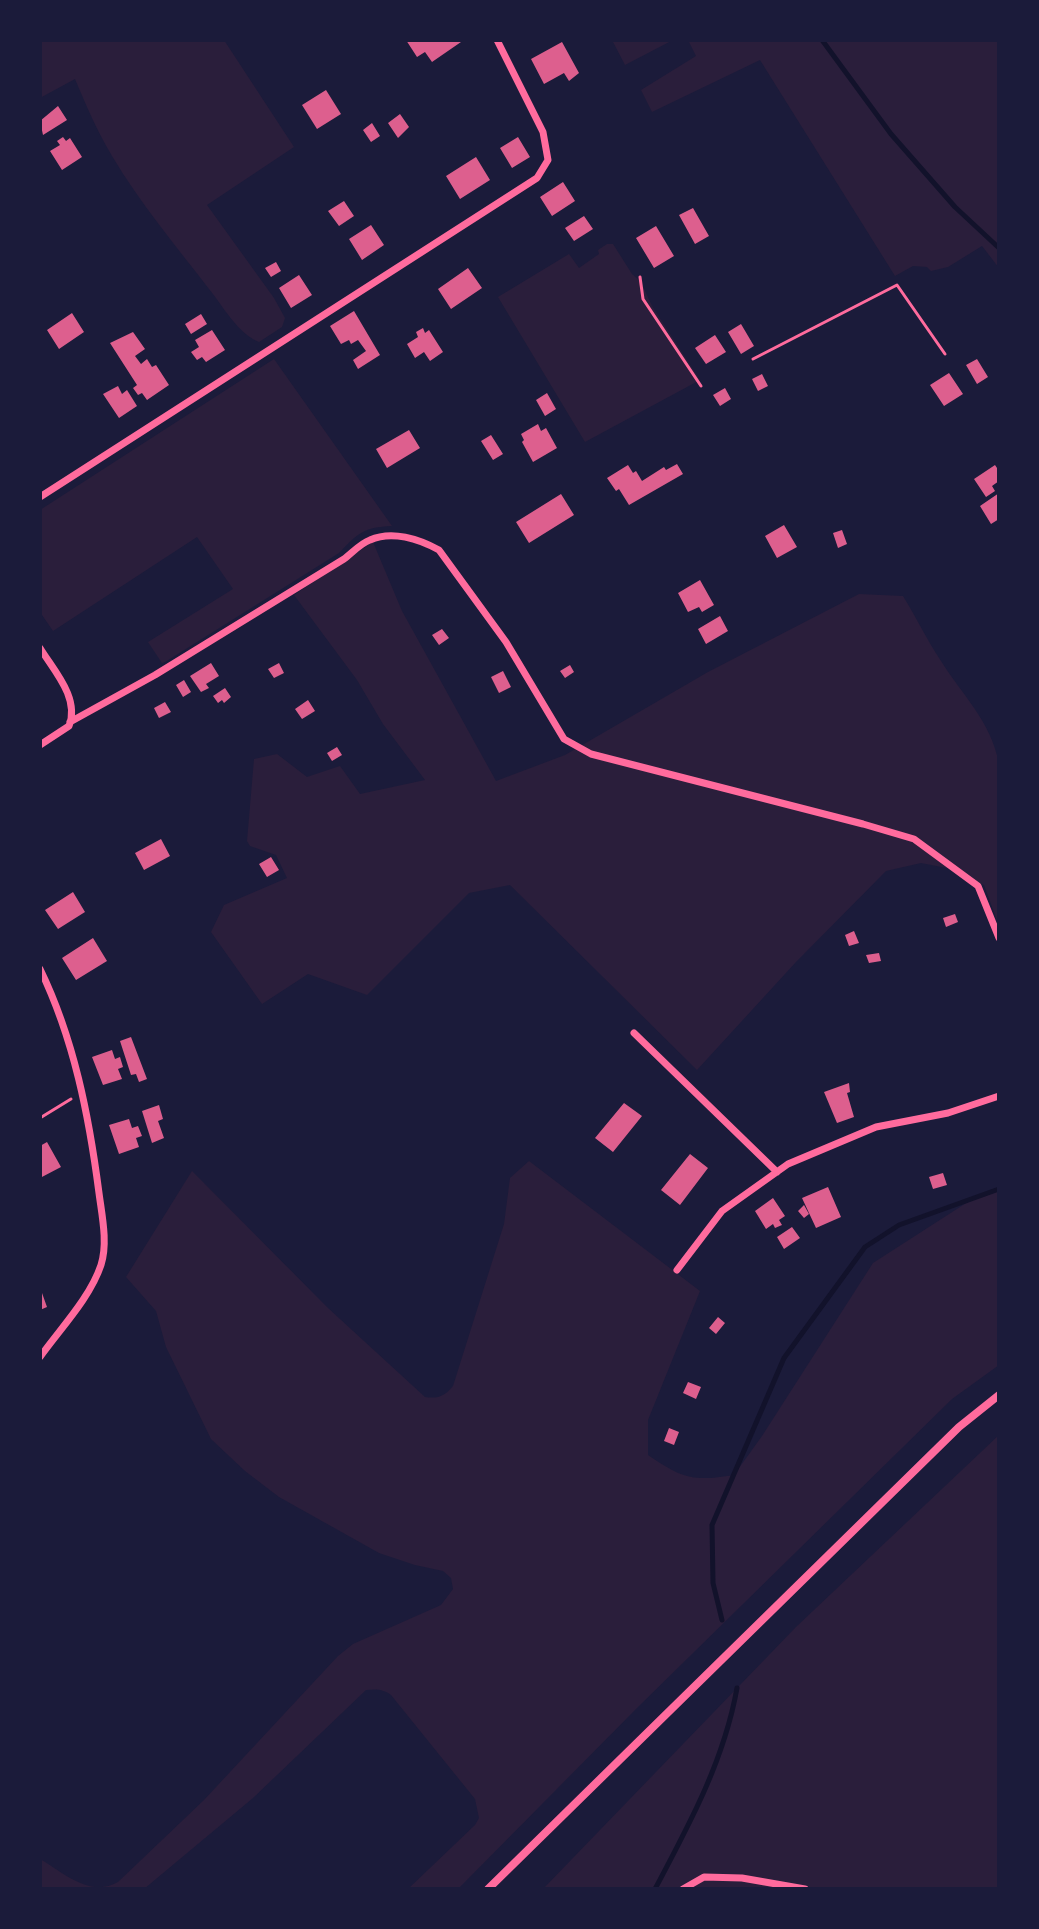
<!DOCTYPE html>
<style>
body{margin:0}
#map{position:relative;width:1039px;height:1929px;overflow:hidden;background:#1b1b3a;font-family:Roboto,sans-serif}
canvas{display:block}
.frame{position:absolute;inset:0;border:42px solid #1b1b3a;pointer-events:none}
</style>
<div id="map">
<canvas width="1039" height="1929"></canvas>
<div class="frame"></div>
</div>
<script>
const c = document.querySelector('canvas').getContext('2d');
c.lineJoin = 'round';
function paint(path, color) {
  c.fillStyle = color;
  c.fill(path, 'evenodd');
}
function trace(path, color, width, dash) {
  c.strokeStyle = color;
  c.lineWidth = width;
  c.lineCap = dash ? 'butt' : 'round';
  c.setLineDash(dash || []);
  c.stroke(path);
}
const green = new Path2D(`
 M40,40H224L294,147L207,205L274,298L285,318L282,327L259,342C238,334 223,306 209,289C176,246 140,203 112,156C97,131 86,105 75,79L40,98Z
 M612,40H673L625,65Z
 M688,40H999V268L982,246L948,267L931,271L927,267L913,266L895,276L760,60L652,112L641,90L696,56Z
 M607,244H613L632,274L641,282L652,306L700,380L585,442L498,297L569,254L579,268L599,254L598,250Z
 M274,359L392,526C364,527 358,533 339,553L165,662L162,663L148,642L233,589L197,537L53,631L40,612V510Z
 M373,542L402,611L496,781L565,755L708,672L859,594L903,596C916,617 927,640 941,661C963,696 990,720 999,763V926L984,885L947,868L921,863L886,871L796,962L697,1070L510,885L469,893L367,995L308,974L262,1004L211,932L224,905L287,878L276,855L250,846L247,841L254,759L277,754L307,777L340,766L360,794L425,780L383,724L357,680L294,595Z
 M529,1161L700,1291L648,1420V1455C682,1478 692,1482 734,1475L762,1436L873,1263L974,1198L999,1191V1365L952,1399L637,1708L458,1889H408L475,1825L479,1818L475,1799L391,1695C383,1689 376,1689 366,1690L253,1798L144,1889H40V1859C64,1873 90,1898 118,1882L204,1800L338,1656L353,1644L441,1605L453,1589L451,1578L443,1571L415,1565L379,1553L279,1497L245,1471L211,1439L166,1347L156,1311L126,1277L192,1171L328,1308L425,1397C438,1399 445,1396 453,1386L504,1224L510,1178Z
 M999,1435V1889H543L796,1627Z`);
const stream = new Path2D(`
 M822,40L891,134L955,207L999,248
 M722,1620L713,1583L712,1525L784,1358L865,1247L899,1225L999,1189
 M655,1889C689,1825 724,1761 737,1688`);
const building = new Path2D(`
 M406,40H460L461,42L432,62L425,52L417,57Z
 M562,42L579,73L569,81L564,73L544,84L531,59Z
 M326,90L341,114L317,129L302,105Z
 M58,106L67,120L43,135L40,121Z
 M400,114L409,127L398,138L388,123Z
 M372,123L380,136L371,142L363,130Z
 M63,137L66,141L70,138L82,157L62,170L50,151L60,145L57,141Z
 M518,137L530,157L512,168L500,148Z
 M476,157L490,180L460,199L446,176Z
 M563,182L575,201L552,216L540,197Z
 M344,201L354,216L339,226L328,211Z
 M693,208L709,236L695,244L679,215Z
 M584,216L593,229L574,241L565,228Z
 M371,225L384,245L362,260L349,239Z
 M656,226L674,256L654,268L636,238Z
 M276,262L281,271L271,277L265,268Z
 M468,268L482,288L451,309L438,289Z
 M299,275L312,295L291,308L279,288Z
 M354,311L380,355L358,369L353,360L366,351L358,340L351,344L349,340L341,344L330,326Z
 M72,313L84,332L59,349L47,330Z
 M201,314L207,324L191,334L185,324Z
 M741,324L754,346L741,354L728,332Z
 M423,328L425,333L429,330L443,352L430,361L424,352L415,358L407,344L418,337L416,332Z
 M212,330L225,350L206,362L202,357L197,360L191,352L199,347L195,340Z
 M133,332L145,349L135,356L141,364L147,359L152,367L156,365L169,385L147,400L142,393L138,395L133,388L137,385L110,343Z
 M715,335L726,352L706,364L695,348Z
 M977,359L988,377L977,384L966,365Z
 M949,373L963,394L944,406L930,385Z
 M762,374L768,386L758,391L752,379Z
 M118,386L122,394L127,390L137,406L119,418L103,394Z
 M725,388L731,399L720,406L713,395Z
 M547,393L556,409L545,416L536,400Z
 M538,424L541,431L546,428L557,448L533,462L522,442L524,440L521,434Z
 M409,430L420,448L387,468L376,449Z
 M491,435L503,454L493,460L481,441Z
 M677,464L683,474L629,505L619,489L616,491L607,478L628,465L633,473L636,471L642,481L664,467L666,470Z
 M995,465L999,471V481L992,486L995,491L986,497L974,479Z
 M999,493V519L991,524L980,506Z
 M561,494L574,515L529,543L516,522Z
 M784,525L797,547L777,558L765,536Z
 M842,530L847,544L838,548L833,533Z
 M700,580L714,605L702,612L699,607L688,612L678,593Z
 M720,616L728,631L706,644L698,629Z
 M442,629L449,638L439,645L432,635Z
 M211,663L219,676L206,684L209,688L201,692L190,676Z
 M279,663L284,673L274,678L268,669Z
 M570,665L574,672L565,678L560,671Z
 M503,671L511,687L499,693L491,677Z
 M184,680L191,692L183,697L176,685Z
 M225,688L231,697L224,703L222,700L218,703L213,696Z
 M308,700L315,711L302,719L295,709Z
 M165,702L171,712L159,718L154,708Z
 M337,747L342,755L332,761L327,753Z
 M161,839L170,856L144,870L135,853Z
 M271,857L279,870L267,877L259,864Z
 M73,892L85,912L58,929L45,910Z
 M955,914L958,922L946,927L943,918Z
 M854,931L859,943L849,946L845,935Z
 M93,938L107,961L76,980L62,958Z
 M879,953L881,961L869,963L866,955Z
 M131,1037L147,1079L139,1082L136,1074L131,1075L120,1041Z
 M112,1050L115,1059L120,1057L123,1067L118,1069L122,1079L103,1085L92,1057Z
 M849,1083L850,1092L847,1093L854,1117L837,1123L824,1092Z
 M624,1103L642,1116L613,1152L595,1138Z
 M159,1105L163,1119L158,1121L164,1138L152,1143L142,1111Z
 M129,1119L132,1128L138,1126L142,1136L136,1138L139,1147L119,1154L109,1125Z
 M47,1142L61,1167L40,1178V1146Z
 M690,1154L708,1168L680,1205L661,1190Z
 M943,1173L947,1185L933,1189L929,1177Z
 M828,1187L841,1217L816,1228L802,1198Z
 M773,1198L785,1216L779,1220L782,1225L775,1228L773,1224L766,1229L755,1211Z
 M804,1205L809,1214L804,1218L798,1211Z
 M792,1227L800,1238L784,1249L777,1237Z
 M42,1293L47,1307L40,1310V1294Z
 M718,1317L725,1323L716,1334L709,1328Z
 M688,1382L701,1387L696,1399L683,1393Z
 M669,1428L679,1432L674,1445L664,1441Z`);
const path = new Path2D(`
 M640,277L643,299L701,386
 M753,359L897,285L945,354
 M40,1118L71,1099`);
const minor = new Path2D(`
 M40,497L537,178L548,160L543,132L497,40
 M40,648C54,671 80,698 69,726L40,745
 M70,722L155,675L344,559C352,553 361,543 370,540C392,530 419,539 439,550L506,642L564,739L591,754L863,824L914,839L978,886L999,938
 M40,969C74,1039 89,1116 99,1193C102,1216 108,1243 101,1265C90,1298 60,1329 40,1357
 M634,1033L777,1172
 M677,1270L722,1211L788,1164L876,1127L948,1113L999,1096
 M683,1889L704,1877L742,1878L805,1889`);
const tertiary = new Path2D(`
 M488,1889L959,1427L999,1395`);
paint(green, '#2a1e3b');
trace(stream, '#12122b', 5);
paint(building, '#dd5f8e');
trace(path, '#ff6b9d', 3);
trace(minor, '#ff6b9d', 7);
trace(tertiary, '#ff6b9d', 8);
</script>
